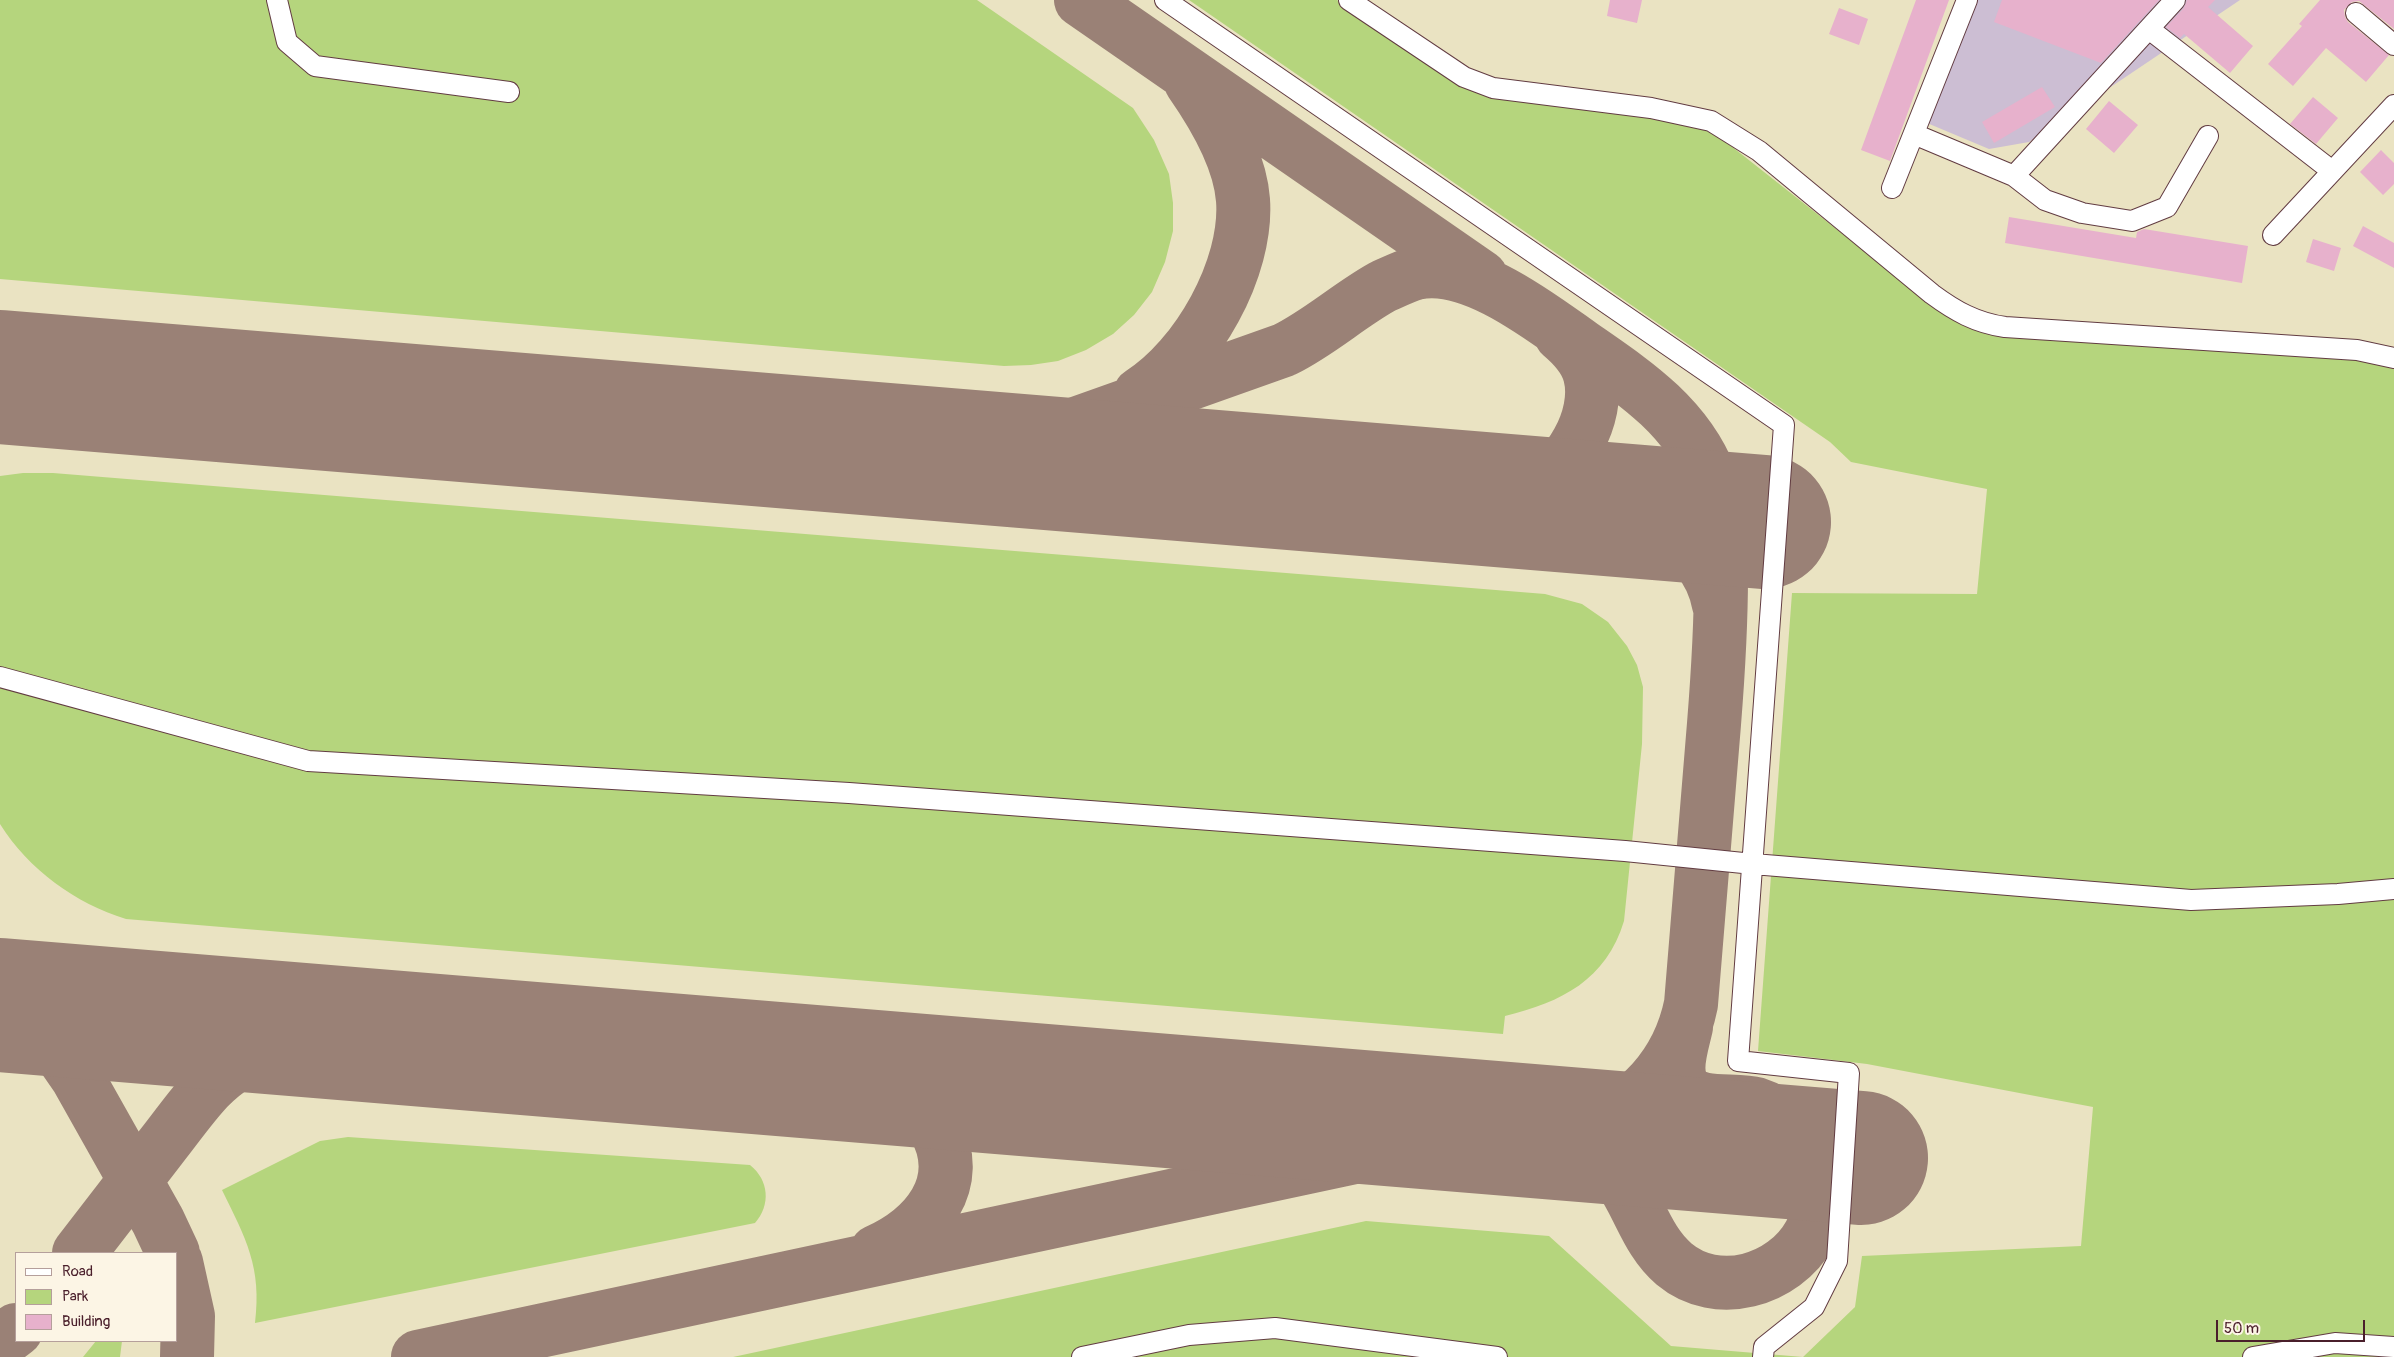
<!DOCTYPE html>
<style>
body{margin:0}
#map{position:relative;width:2394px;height:1357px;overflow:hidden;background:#eae3c2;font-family:Pangolin,sans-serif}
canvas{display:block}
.legend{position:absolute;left:15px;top:1252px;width:162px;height:90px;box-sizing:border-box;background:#fcf5e5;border:1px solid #b59f9b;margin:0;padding:6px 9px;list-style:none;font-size:15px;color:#4a1f2b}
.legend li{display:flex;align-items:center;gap:10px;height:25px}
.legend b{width:25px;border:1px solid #b59f9b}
.scale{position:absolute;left:2216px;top:1320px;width:149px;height:22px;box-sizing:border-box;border:2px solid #4a1f2b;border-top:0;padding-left:6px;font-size:15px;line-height:18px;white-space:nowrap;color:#4a1f2b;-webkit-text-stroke:4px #fcf5e5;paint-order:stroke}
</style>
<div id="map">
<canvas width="2394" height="1357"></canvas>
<ul class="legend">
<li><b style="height:6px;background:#fff"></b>Road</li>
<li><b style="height:14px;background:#b5d57d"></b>Park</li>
<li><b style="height:14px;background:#e7b1cc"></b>Building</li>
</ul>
<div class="scale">50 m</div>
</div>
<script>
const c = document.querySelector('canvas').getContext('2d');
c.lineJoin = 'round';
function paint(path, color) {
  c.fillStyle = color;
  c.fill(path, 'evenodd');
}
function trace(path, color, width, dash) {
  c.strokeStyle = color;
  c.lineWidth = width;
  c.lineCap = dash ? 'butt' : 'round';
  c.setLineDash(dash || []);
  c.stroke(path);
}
const industrial = new Path2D(`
 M1975,0H2240L2029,142L1989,149L1927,123Z`);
const green = new Path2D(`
 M0,0H977L1133,108L1154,140L1169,174L1173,203V231L1165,262L1152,292L1134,315L1113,334L1086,350L1058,361L1031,365L1004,366L0,279Z
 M1189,0H1337L1447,74L1670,117L1701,127L1726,142L1948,317L1977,329L2353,358L2379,362L2394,368V1357H733L1366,1221L1549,1236L1671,1346L1803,1357L1855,1307L1862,1256L2081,1246L2093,1107L1867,1064L1758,1051L1792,593L1977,594L1987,489L1851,462L1830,442Z
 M23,473H53L1545,594L1582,604L1608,622L1627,646L1637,665L1643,687L1642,744L1624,921C1606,980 1562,1002 1505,1016L1503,1034L126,919C75,903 29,870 0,824V476Z
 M348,1137L750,1165C769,1180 771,1205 755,1223L255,1323C262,1267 246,1239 222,1190L320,1141Z
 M96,1341H122L120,1357H83Z`);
const taxiway = new Path2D(`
 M1081,0L1481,277
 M1140,394C1197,358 1248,268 1243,200C1240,159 1214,115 1191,82
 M980,458L1284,350C1319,333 1348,306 1382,287C1393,282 1405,276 1416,273C1470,261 1541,317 1582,346C1634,382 1686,416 1710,477C1723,509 1721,542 1721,576C1721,626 1718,674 1714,724C1706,817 1699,911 1691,1004C1679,1063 1638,1112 1578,1126C1563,1129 1548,1130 1533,1131
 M1469,498C1490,499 1510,499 1530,490C1567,473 1601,417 1590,375C1586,359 1574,346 1561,335
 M1600,509C1618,511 1636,514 1652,521C1685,535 1713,570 1719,605
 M0,966L77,1077L158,1221L173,1253
 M835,1074C858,1078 884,1081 904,1094C917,1103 928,1115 935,1128C966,1184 925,1230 876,1252
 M1644,1092C1633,1107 1618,1122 1615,1140C1611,1162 1623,1183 1633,1201C1645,1224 1654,1247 1674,1264C1717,1300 1784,1281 1810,1234C1836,1185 1809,1121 1756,1104C1735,1098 1699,1107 1685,1089C1672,1072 1682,1045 1686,1027
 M79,1253C106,1218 133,1183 160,1148C176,1128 191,1106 208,1088C247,1048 300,1034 354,1034
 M176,1262L188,1316L187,1357
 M0,1342L16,1330
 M418,1357L1490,1128`);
const runway = new Path2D(`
 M0,377L1764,522
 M0,1005L1861,1158`);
const building = new Path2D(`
 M1610,0H1642L1637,23L1607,16Z
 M1916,0H1949L1890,161L1861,150Z
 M2002,0H2159L2101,63L1994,22Z
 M2187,0H2215L2208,7L2253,46L2230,73L2184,34L2180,38L2166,27L2184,8Z
 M2320,0H2394V29L2359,1L2352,2L2344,10L2345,17L2348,22L2389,55L2366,82L2326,48L2293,86L2268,64L2302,26L2299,24Z
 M1839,8L1868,19L1859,45L1829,34Z
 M2042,87L2055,107L1994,143L1982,122Z
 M2313,97L2338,118L2316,144L2290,124Z
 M2109,101L2138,125L2114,153L2086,129Z
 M2381,150L2394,163V184L2383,195L2360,172Z
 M2009,217L2136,238L2137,232L2144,229L2248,246L2242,283L2005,243Z
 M2363,226L2394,243V268L2353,246Z
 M2313,239L2341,248L2334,271L2306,262Z`);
const minor = new Path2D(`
 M277,0L287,42L315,66L509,92
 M1165,0L1784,425L1738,1061L1849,1073L1837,1261L1814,1307L1764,1347L1763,1357
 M1349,0L1464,77L1493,88L1651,108L1711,121L1759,151L1932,294C1955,311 1976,323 2005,327L2357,350L2394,358
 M2356,13L2394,45
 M2149,29L2332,171
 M1914,134L2014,176L2175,0
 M2014,176L2045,200L2082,213L2132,221L2167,207L2208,136
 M1892,188L1967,0
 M2273,235L2394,105
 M0,677L308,761L849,793L1625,851L1753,864L2191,900L2338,894L2394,889
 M1082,1357L1189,1335L1275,1328L1497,1357
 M2253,1357L2335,1343L2394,1347`);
paint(industrial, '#ccbed3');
paint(green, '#b5d57d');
trace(taxiway, '#9a8176', 54);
trace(runway, '#9a8176', 134);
paint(building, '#e7b1cc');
trace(minor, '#623c42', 22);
trace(minor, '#fff', 20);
</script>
